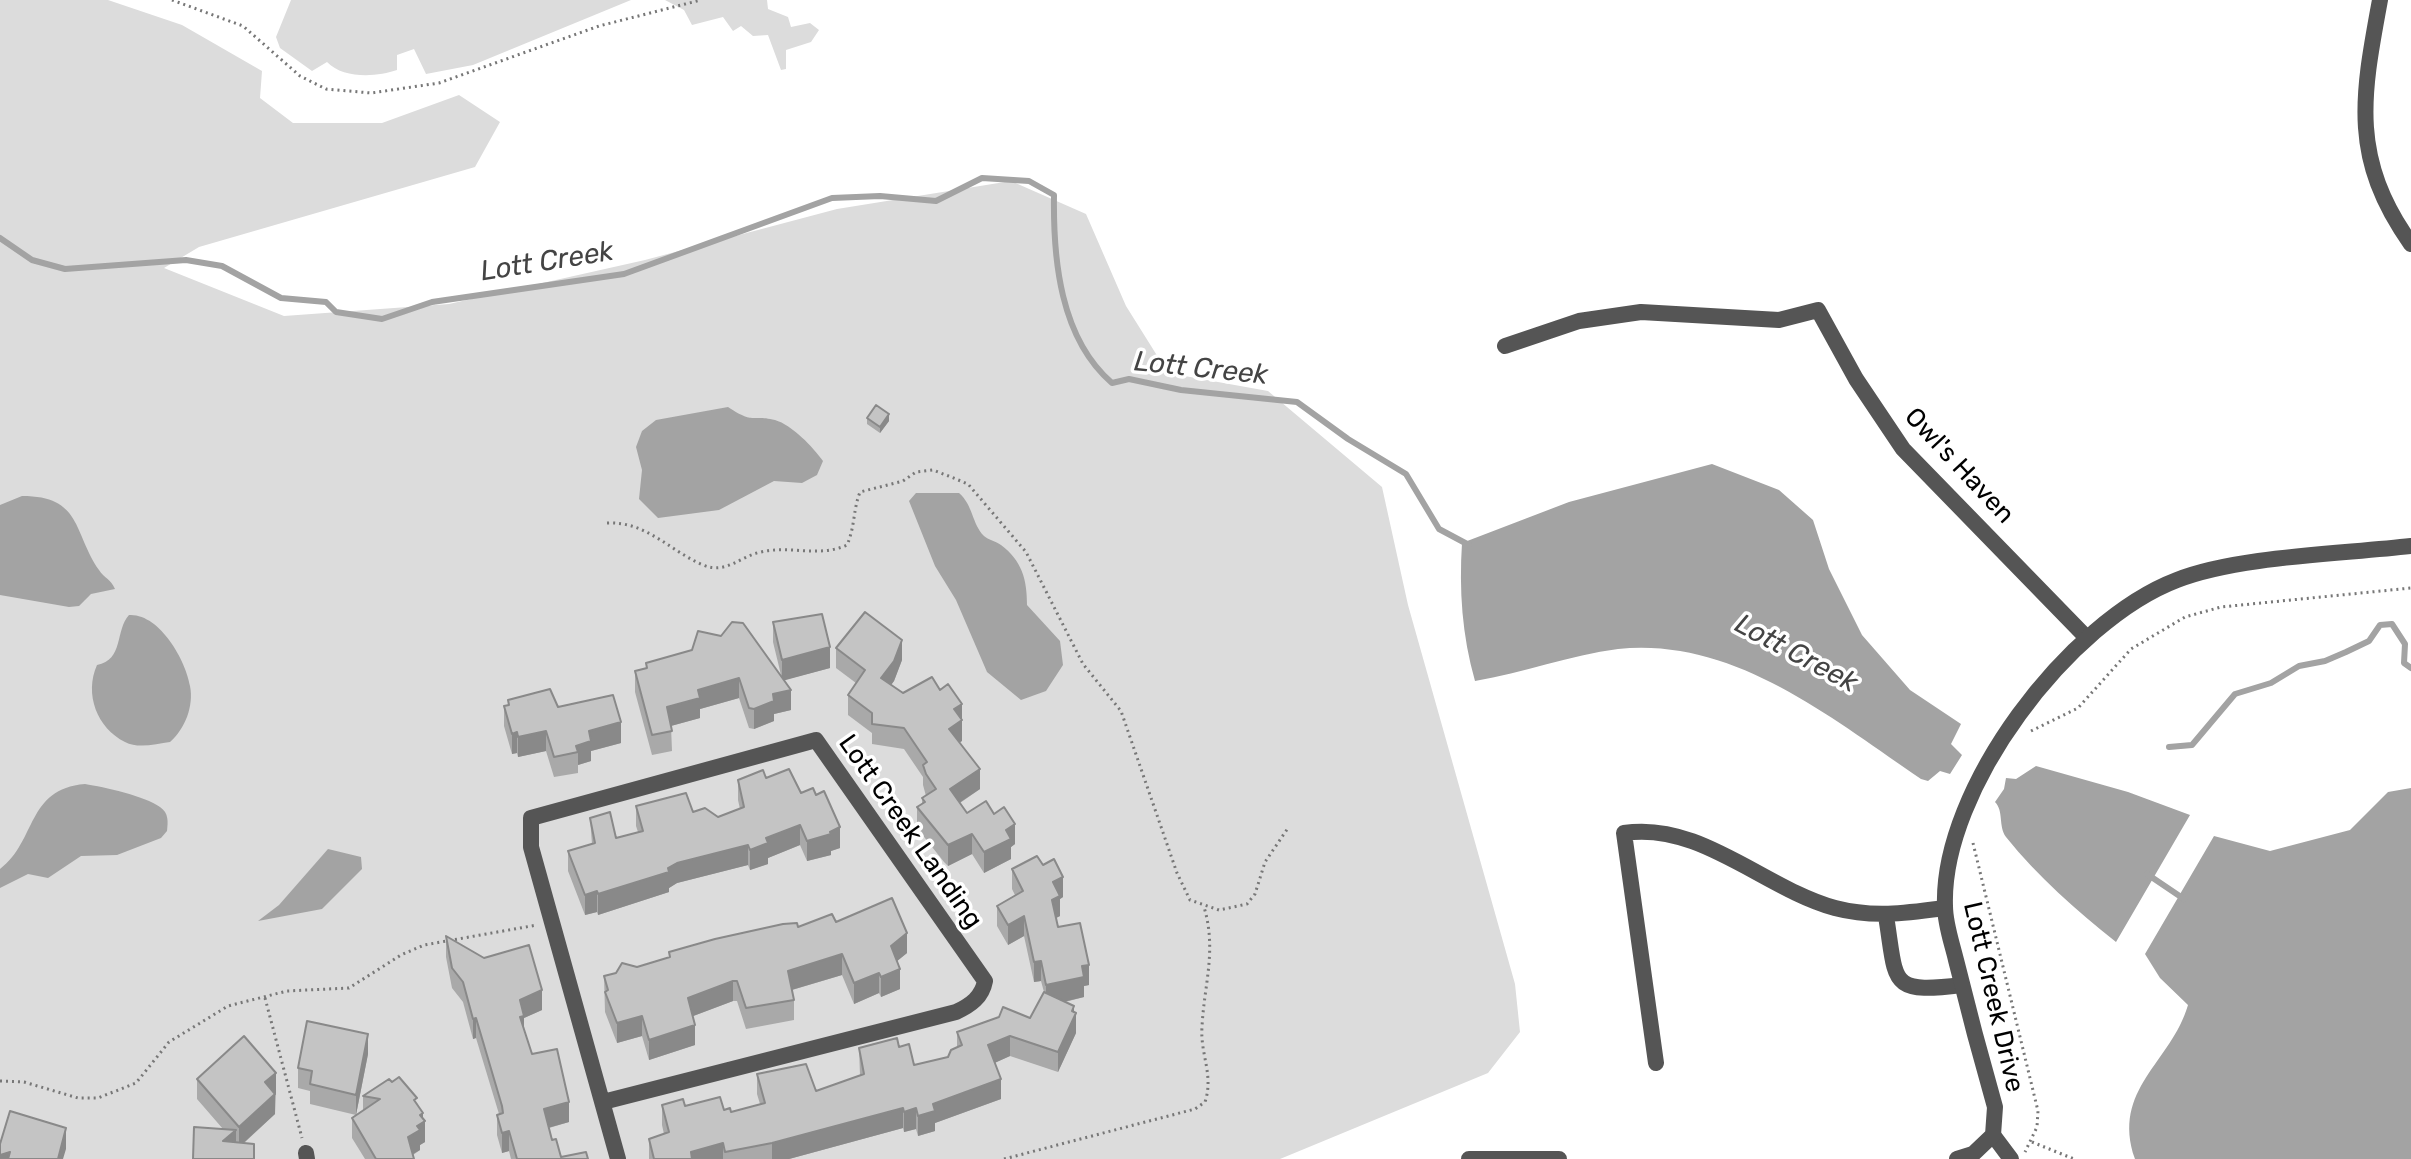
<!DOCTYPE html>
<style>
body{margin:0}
canvas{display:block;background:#fff}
</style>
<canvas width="2411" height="1159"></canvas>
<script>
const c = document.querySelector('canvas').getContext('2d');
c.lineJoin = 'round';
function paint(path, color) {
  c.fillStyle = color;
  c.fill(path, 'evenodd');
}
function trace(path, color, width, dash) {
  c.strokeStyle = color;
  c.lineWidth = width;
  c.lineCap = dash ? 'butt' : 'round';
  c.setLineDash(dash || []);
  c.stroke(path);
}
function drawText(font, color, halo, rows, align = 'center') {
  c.font = font + ' Rubik,sans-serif';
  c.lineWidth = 7;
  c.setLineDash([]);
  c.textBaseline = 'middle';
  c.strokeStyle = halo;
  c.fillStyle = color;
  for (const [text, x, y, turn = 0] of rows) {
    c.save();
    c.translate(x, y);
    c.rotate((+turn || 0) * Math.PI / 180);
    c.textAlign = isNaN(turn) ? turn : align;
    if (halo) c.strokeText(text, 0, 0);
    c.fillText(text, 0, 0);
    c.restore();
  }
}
const green = new Path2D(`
 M0,0H108L182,25L262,71L260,98L293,123H382L459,95L500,122L475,167L199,247L164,268L284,316L449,304L645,260L837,209L1011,181L1086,214L1126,306L1168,373L1268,391L1382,487L1408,605L1515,984L1520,1032L1488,1073L1280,1159H0Z
 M291,0H631L473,65L426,74L414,49L397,55V70C377,77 343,79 327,62L312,71L280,48L276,37Z
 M665,0H767L768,9L788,17L791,27L810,23L819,30L811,42L786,50V69L781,70L768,35L753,36L741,26L733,31L723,17L692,25L684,10Z`);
const water = new Path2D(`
 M728,407C755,425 751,414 775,420C792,425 813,447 823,461L817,475L802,483L774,481L719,510L658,518L639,499L642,470L636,447L642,431L656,420Z
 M1712,464L1779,490L1813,520L1829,569L1862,635L1910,690L1961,724L1951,744L1962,755L1950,774L1940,771L1928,781L1921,779C1831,718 1734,637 1618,649C1570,655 1523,673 1475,681C1462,635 1459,590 1462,543L1569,502Z
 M916,493H959C973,505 972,524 984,536C988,540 996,541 1001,545C1022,561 1027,579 1027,605L1060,641L1063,665L1046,691L1021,700L987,672L956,600L935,566L909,501Z
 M22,496C82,496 73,532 99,570C104,578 111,579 115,589L91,594L79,606L69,607L0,595V505Z
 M129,615C159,613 186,660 190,686C194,706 185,729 170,742C156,744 138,749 125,742C97,728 84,694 97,665C124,660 115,630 129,615Z
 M2036,766L2128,792L2190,815L2116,942C2076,910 2038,877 2006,837C1998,826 2004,811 1995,802L2004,789L2006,778L2016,779Z
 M85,784C104,787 145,796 160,807C169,813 168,822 167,831L161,838L117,855L81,856L48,878L28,874L0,888V869C37,841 26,789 85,784Z
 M2411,788V1159H2135C2111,1089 2171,1063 2188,1005L2160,978L2145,954L2214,836L2270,851L2350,830L2388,792Z
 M328,849L361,857L362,869L322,909L258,921L279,905Z`);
const stream = new Path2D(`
 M0,238L32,260L65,269L186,260L222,266L281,298L326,302L336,312L382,319L432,302L624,274L832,198L880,196L936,201L982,178L1029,181L1054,195C1053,259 1060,338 1112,383L1129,379L1181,390L1297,402L1348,439L1406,474L1439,529L1469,545
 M2169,747L2192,745L2235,694L2271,683L2299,666L2325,661L2346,652L2369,641L2380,625L2392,624L2405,644L2404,663L2411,668
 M2147,874L2184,899`);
const path = new Path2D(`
 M172,0L243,26L300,76L326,89L371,93L439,83L599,26L701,0
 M607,523C646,521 670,551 703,565C726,575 740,556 761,552C790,545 819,558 847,545C855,527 853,510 860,492L903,481L916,472L933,470L951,477L968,484L1026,552L1083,664L1121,711L1177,873L1190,900L1219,910L1247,904L1255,894L1265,862L1288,828
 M2031,731L2078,708L2131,649L2185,617L2221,607L2411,588
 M1973,843L2038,1111L2037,1127L2025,1152
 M265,998L302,1138
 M0,1081L24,1082L78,1098H98L136,1083L169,1042L228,1006L287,991L349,988L401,955L424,945L537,925
 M2032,1142L2074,1159
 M1004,1159L1195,1109L1205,1102C1214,1075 1200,1054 1202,1027C1204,985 1217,950 1204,907`);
const minor = new Path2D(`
 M2380,0C2362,97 2350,158 2411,244
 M1505,346L1579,321L1641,312L1779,320L1818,310L1856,379L1903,449L2086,637
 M1886,916C1897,984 1888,994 1962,985
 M1656,1063L1624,833C1700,821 1765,889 1835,908C1873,918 1907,913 1945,908
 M603,1102L956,1012C971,1005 982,997 985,981L816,740L531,818V847L618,1159
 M1993,1135L2011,1159
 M306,1153L307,1159`);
const tertiary = new Path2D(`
 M1469,1159H1559
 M1957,1159L1973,1154L1993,1135L1995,1107C1981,1058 1968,1009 1956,960C1952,943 1945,924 1945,906C1941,789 2069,621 2177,580C2238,556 2343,554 2411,546`);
const wall = new Path2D(`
 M867,418L889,421L880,433L867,424Z
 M773,622L830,668L784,680L791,710L774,714V721L754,729L749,728L739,698L700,709V718L671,726L672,751L652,755L635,692V671L646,668V663L781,675L773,642Z
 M836,648L902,660L894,681L891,685L903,693L940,690L962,704V741L959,742L980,789L960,803L967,813L1015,844L1011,847V859L984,873L972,854L948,866L944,862L917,828V807L922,804V798L926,796L923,785V777L904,749L872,744V733L848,715V695L856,683L836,668Z
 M508,700L558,707L621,743L591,751V761L578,765V773L554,777L546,751L518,757L517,753L512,754L504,726V706L508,705Z
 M766,778L801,793L840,848L831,851V855L807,861L800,845L768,858V864L750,870L748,865L677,883L669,888V892L598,915L597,912L585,915L568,871V851L592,844L590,818L616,838L638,832L636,826V806L693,812L718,817L740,809L738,800V780Z
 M1012,869L1063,897L1060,899V916L1056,918L1058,927L1089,985L1084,986V997L1065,1002L1074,1012L1076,1033L1058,1072L1010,1056L994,1063L1001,1099L935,1123V1131L918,1136L916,1129L904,1132L903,1128L789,1159H649V1139L664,1134L662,1125V1105L724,1110L731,1112L760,1104L757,1094V1074L816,1091L860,1075L859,1048L899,1047L914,1065L948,1057L957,1047V1032L1030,1018L1044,992L1041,981L1034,982L1024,936L1008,945L997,926V906L1015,895L1012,889Z
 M836,922L907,953L897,961L900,989L881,997L879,993L854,1004L842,975L792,990L794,1000V1020L746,1029L737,1001H733L693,1016L695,1045L649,1060L642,1036L617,1043L605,1012L604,976L669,958V952L798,927Z
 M446,936L542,1010L524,1018V1032L532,1054L569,1122L549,1128L552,1140L561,1157L588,1159H511L509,1151L502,1153L497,1135V1115L499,1114L476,1038L473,1039L463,1002L452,988L446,957Z
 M368,1054L356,1115L310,1104V1091L298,1088V1068Z
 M197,1079L276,1093L275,1114L244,1143L254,1159L194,1127L223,1129L197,1099Z
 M392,1082L417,1103L423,1119L425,1142L420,1145V1150L413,1155L414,1159H365L352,1138V1118L363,1110V1096Z`);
const shadedWall = new Path2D(`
 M889,414V421L880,433V427Z
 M902,640V660L894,681L881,698V678Z
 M830,647V668L782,681V660Z
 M739,678V698L700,709V718L667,727V707L698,690Z
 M791,690V710L774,714V721L754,729V709L773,694Z
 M962,704V741L949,749V729L954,709Z
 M621,722V743L591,751V761L578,765V752L576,746L589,731Z
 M546,731V751L518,757V737Z
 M517,732V753L512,754V734Z
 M980,769V789L950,809V789Z
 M1015,824V844L1011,847V859L984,873V852L1006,830Z
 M800,825V845L768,858V864L750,870V850L766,838Z
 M840,827V848L831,851V855L807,861V841Z
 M972,834V854L948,866V845Z
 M748,845V865L677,883L669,888V892L598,915V894L668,868L677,863Z
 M1063,877V897L1060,899V916L1052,920L1053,882Z
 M597,891V912L585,915V895Z
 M1024,916V936L1008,945V925Z
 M907,933V953L891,966V946Z
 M842,954V975L788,991V971Z
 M1041,961V981L1034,982V962Z
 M1089,965V985L1084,986V997L1046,1006V985L1082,966Z
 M900,969V989L881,997V977Z
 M879,973V993L854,1004V983Z
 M733,981V1001L688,1018V998Z
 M542,990V1010L524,1018V1036L520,1038V1000Z
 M1074,1006V1018L1076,1013V1033L1058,1072V1052Z
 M642,1016V1036L617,1043V1023Z
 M476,1018V1038L473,1039V1019Z
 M695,1025V1045L649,1060V1040Z
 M368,1034V1054L356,1115V1095Z
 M1010,1036V1056L988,1066V1045Z
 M276,1073V1093L265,1102V1082Z
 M1001,1079V1099L935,1123V1131L918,1136V1116L933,1104Z
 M275,1094V1114L239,1147V1127Z
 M569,1102V1122L544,1129V1109Z
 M903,1108V1128L789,1159H772V1143Z
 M916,1108V1129L904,1132V1112Z
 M423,1113V1122L425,1121V1142L420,1145V1150L408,1157V1137L417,1126L420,1115Z
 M66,1128V1149L63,1159H58Z
 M236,1130V1150L223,1141Z
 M509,1131V1151L502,1153V1133Z
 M723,1143V1159H691V1152Z
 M10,1152V1159H0V1155Z`);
const building = new Path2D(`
 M876,405L889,414L880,427L867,418Z
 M865,612L902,640L894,661L881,678L903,693L932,677L940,690L948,684L962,704L954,709L962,720L949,729L980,769L950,789L967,813L986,801L994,814L1004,807L1015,824L1006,830L1011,839L984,852L972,834L948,845L917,807L925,802L922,798L936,789L926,774L923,765L927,762L904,728L872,724V713L848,695L865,670L836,648Z
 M822,614L830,647L782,660L773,622Z
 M732,622L743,623L791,690L773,694L774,701L754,709L749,708L739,678L698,690L700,698L667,707L672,731L652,735L635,671L647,668L646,663L692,650L698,631L721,636Z
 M550,689L558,707L613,695L621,722L589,731L591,741L576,746L578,752L554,757L546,731L518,737L517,732L512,734L504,706L509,705L508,700Z
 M789,769L801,793L813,788L816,795L824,791L840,827L830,832L831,834L807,841L800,825L766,838L768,843L750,850L748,845L677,863L668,868L669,872L598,894L597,891L585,895L568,851L595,843L590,818L610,812L616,838L643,831L636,806L686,793L693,812L705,808L718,817L744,807L738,780L763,770L766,778Z
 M1037,856L1043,865L1054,859L1063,877L1053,882L1060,896L1052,900L1058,927L1080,923L1089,965L1082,966L1084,977L1046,985L1041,961L1034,962L1024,916L1008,925L997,906L1023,891L1012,869Z
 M892,898L907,933L891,946L900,969L881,977L879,973L854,983L842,954L788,971L794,1000L746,1008L737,981H733L688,998L695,1025L649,1040L642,1016L617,1023L605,992L608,990L604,976L616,973L622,963L637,967L670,957L669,952L715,939L783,924L797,923L798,927L832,914L836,922Z
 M446,936L484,958L529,945L542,990L520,1000L524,1016L520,1017L532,1054L557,1049L569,1102L544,1109L552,1140L556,1139L561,1157L586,1152L588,1159H517L509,1131L502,1133L497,1115L503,1113L502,1106L476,1018L473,1019L463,982L452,968Z
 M1044,992L1074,1006L1072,1011L1076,1013L1058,1052L1010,1036L988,1045L1001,1079L933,1104L935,1111L918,1116L916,1108L904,1112L903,1108L772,1143L725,1152L723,1143L691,1152L692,1159H654L649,1139L669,1132L662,1105L683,1099L685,1106L720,1097L724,1110L730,1108L731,1112L765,1103L757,1074L806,1064L816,1091L864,1074L859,1048L897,1038L899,1047L909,1044L914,1065L948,1057L951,1050L962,1045L957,1032L999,1017L1003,1007L1030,1018Z
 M307,1021L368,1034L356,1095L310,1084L312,1071L298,1068Z
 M244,1036L276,1073L265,1082L275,1094L239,1127L197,1079Z
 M399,1077L417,1098L414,1100L423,1113L420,1115L425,1121L417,1126L420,1130L408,1137L414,1159H376L352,1118L380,1099L363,1096L389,1079L392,1082Z
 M10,1111L66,1128L58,1159H8L10,1152L0,1155V1144Z
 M194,1127L236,1130L223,1141L254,1144V1159H193Z`);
const streetNames = [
 ["Owl's Haven",1959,466,47],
 ["Lott Creek Landing",910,832,55],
 ["Lott Creek Drive",1993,997,77]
];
const waterNames = [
 ["Lott Creek",547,262,-9],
 ["Lott Creek",1201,369,6],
 ["Lott Creek",1796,654,28]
];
paint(green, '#dcdcdc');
paint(water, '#a3a3a3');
trace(stream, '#a3a3a3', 6);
trace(path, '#777', 3, [2, 4]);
trace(minor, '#555', 16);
trace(tertiary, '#555', 16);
paint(wall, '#a9a9a9');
paint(shadedWall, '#898989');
paint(building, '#c4c4c4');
trace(building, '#898989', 2);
drawText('26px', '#000', '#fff', streetNames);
drawText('italic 28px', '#444', '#fff', waterNames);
</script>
